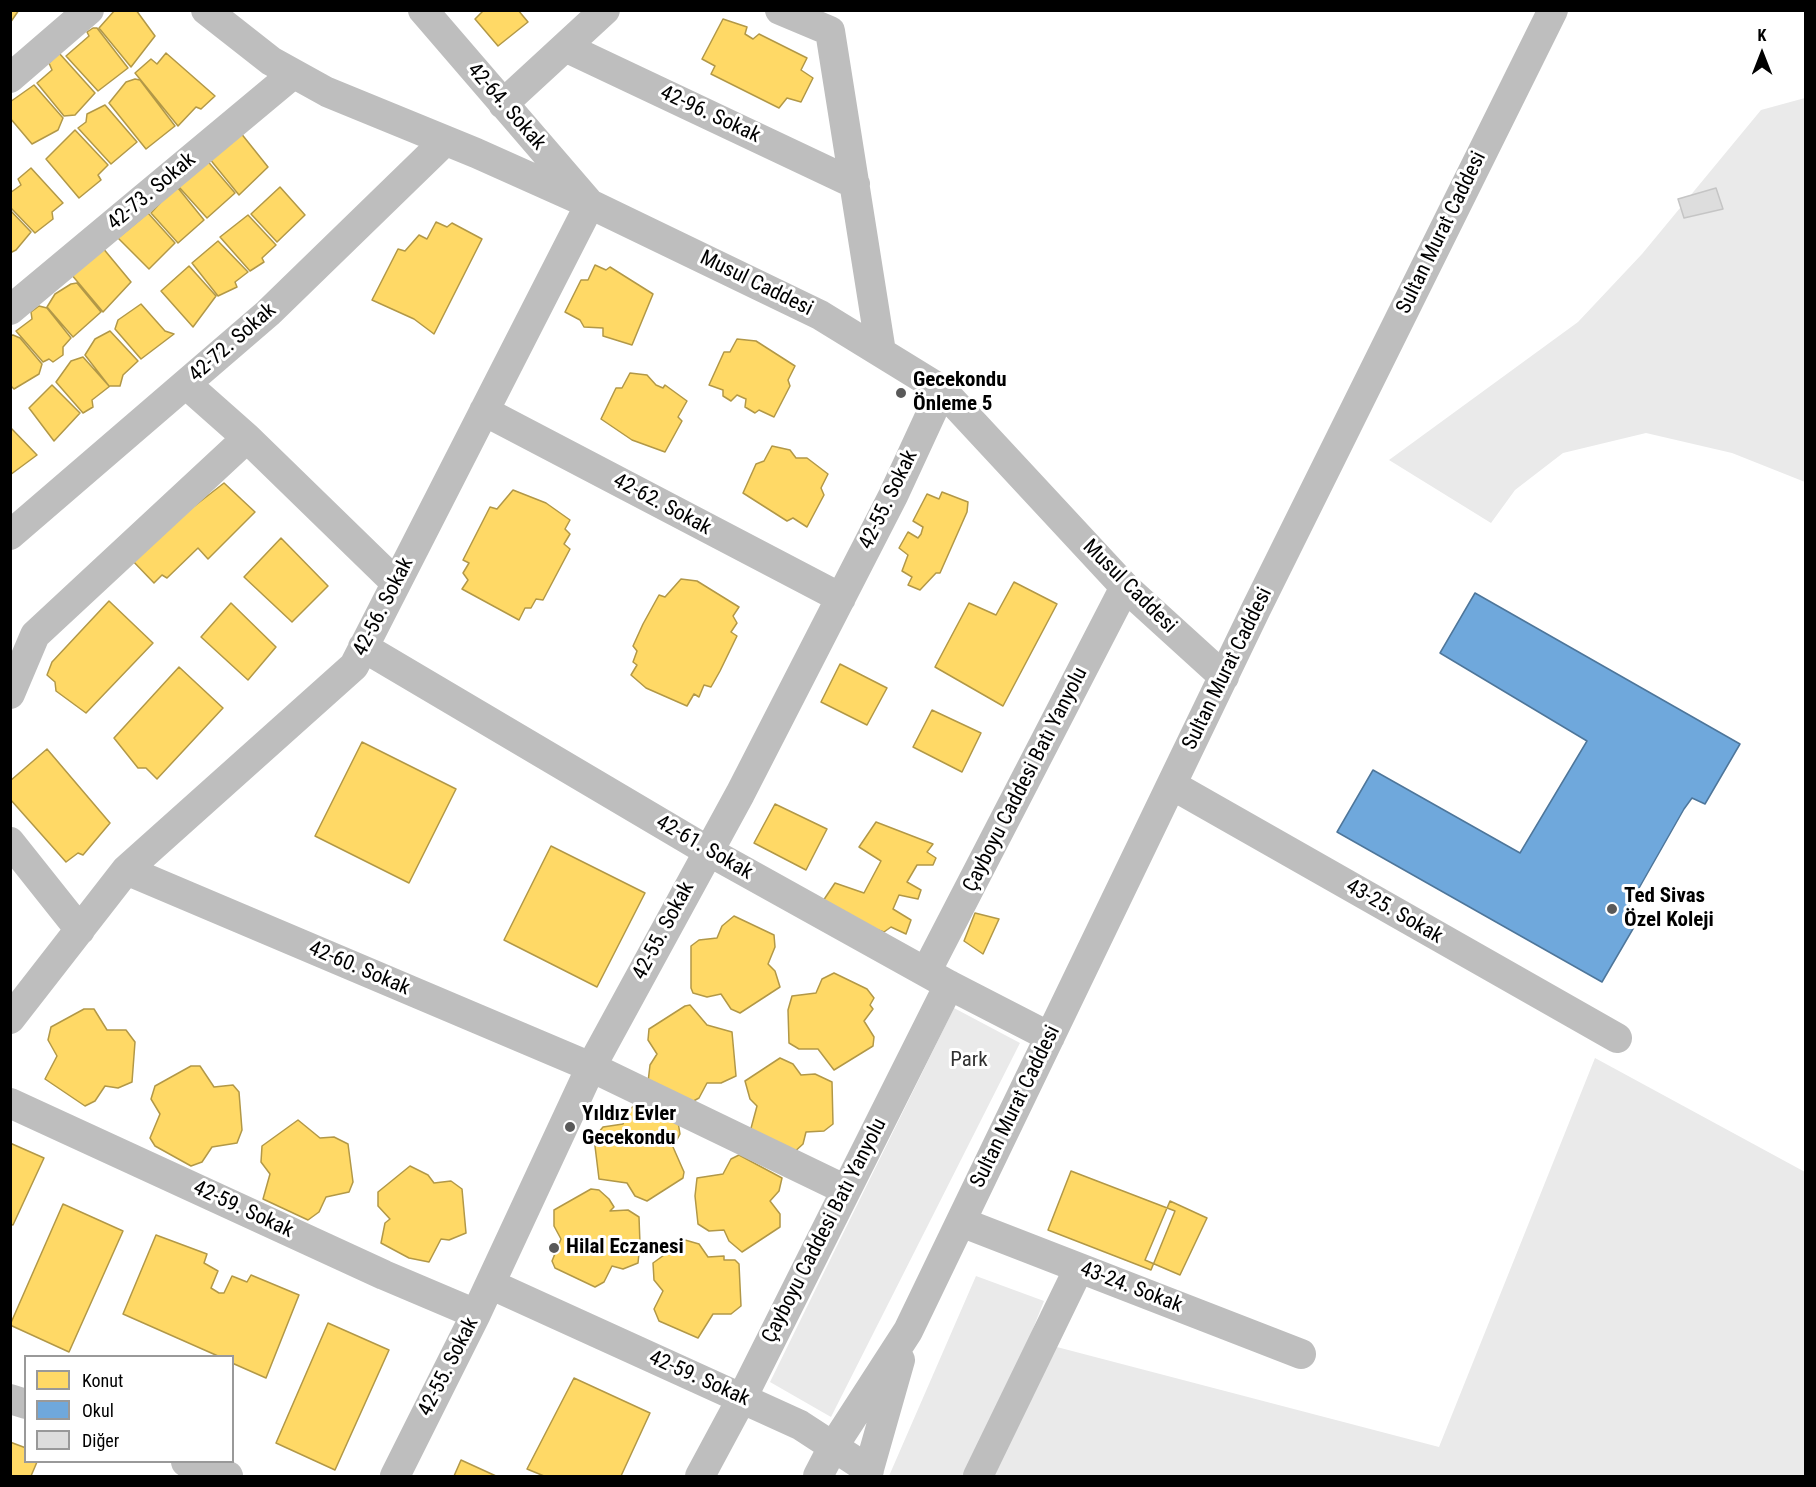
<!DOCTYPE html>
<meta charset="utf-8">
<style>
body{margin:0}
#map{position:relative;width:1816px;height:1487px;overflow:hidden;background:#fff;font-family:"Roboto Condensed",sans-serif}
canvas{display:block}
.frame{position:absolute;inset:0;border:12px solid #000;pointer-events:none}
.legend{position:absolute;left:24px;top:1355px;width:210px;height:108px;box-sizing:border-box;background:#fff;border:2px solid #999;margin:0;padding:8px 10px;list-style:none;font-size:18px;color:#000}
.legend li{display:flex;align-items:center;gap:12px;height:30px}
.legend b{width:30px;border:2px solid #999}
.north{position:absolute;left:1732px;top:24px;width:60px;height:60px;-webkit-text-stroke:4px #fff;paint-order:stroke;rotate:0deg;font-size:16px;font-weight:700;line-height:24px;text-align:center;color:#000}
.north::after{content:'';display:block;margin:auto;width:21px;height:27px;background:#000;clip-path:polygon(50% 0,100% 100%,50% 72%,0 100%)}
</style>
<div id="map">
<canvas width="1816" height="1487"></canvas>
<div class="frame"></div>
<ul class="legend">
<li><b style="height:16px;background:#ffd966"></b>Konut</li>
<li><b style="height:16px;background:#6fa8dc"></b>Okul</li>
<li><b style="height:16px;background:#ddd"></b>Diğer</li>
</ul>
<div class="north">K</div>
</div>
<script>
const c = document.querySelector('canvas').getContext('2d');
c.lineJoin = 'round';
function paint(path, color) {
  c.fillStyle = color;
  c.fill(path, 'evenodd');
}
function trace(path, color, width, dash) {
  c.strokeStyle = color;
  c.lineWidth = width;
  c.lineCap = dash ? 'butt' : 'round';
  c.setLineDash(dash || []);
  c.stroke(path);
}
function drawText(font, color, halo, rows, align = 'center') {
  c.font = font + ' "Roboto Condensed",sans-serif';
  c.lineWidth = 6;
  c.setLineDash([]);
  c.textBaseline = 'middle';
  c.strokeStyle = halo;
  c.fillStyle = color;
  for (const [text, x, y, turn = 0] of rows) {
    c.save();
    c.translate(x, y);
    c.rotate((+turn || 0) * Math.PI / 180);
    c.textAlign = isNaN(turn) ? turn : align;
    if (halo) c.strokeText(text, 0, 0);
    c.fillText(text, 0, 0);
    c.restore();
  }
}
const green = new Path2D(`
 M1805,98V482L1732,453L1646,433L1563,453L1515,490L1491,523L1389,460L1578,322L1642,254L1761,110Z
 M954,1008L1020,1043L831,1417L770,1382Z
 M1595,1058L1805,1172V1476H993L1053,1346L1439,1447Z
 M976,1276L1044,1301L1011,1384L966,1476H889Z`);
const homes = new Path2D(`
 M10,10H19L10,23Z
 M115,10H136L155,36L131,67L99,28Z
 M484,10H518L528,22L498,46L475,19Z
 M723,19L747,27L745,34L753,39L759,34L807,58L801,70L813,78L801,102L787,98L779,108L711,74L715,66L702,59Z
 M93,28H97L128,68L98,91L66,56L89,36L87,32Z
 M59,53L95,93L75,115L64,116L37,83L52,70L49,63Z
 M166,53L215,96L201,109L196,107L178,126L135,73L151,59L157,64Z
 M135,79L140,80L175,126L146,149L109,103L126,82Z
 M34,85L63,118L58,130L32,144L10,118V102Z
 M105,105L137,142L111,164L78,128L86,122L87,114Z
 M75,130L108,165L98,175L101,180L79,198L46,159Z
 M240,132L268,167L239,195L209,158Z
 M205,158L235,193L207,218L179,187Z
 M31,168L63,203L52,212L53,219L35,233L10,207V193L21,185L18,179Z
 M280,187L305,215L277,242L251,214Z
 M178,188L204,220L178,243L151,213L173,189Z
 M10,210L31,232L16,250L10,253Z
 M148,213L175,243L149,269L118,238Z
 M248,215L276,245L262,258L264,262L250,271L220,237Z
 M436,222L447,227L452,223L482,239L434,334L414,319L372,300L398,249L405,251L419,235L427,239Z
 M218,241L248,272L235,282L237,287L218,296L192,263Z
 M102,247L131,282L103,312L71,274Z
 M595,265L606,270L610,267L653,294L632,345L603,336V328L584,327L580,320L565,312L581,280H588Z
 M189,266L216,296L193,327L161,291Z
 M77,283L101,312L73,337L47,307L55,294L71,284Z
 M141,304L165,331L174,334L141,359L115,329L118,320Z
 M39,306L47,308L71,338L63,347V355L53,362L49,359L43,362L16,331L32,319L31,312Z
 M110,331L138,361L123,375L120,386H110L92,400L93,407L83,413L56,382L71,361L83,357L109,386L85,355L95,339Z
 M13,335L20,338L42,364L39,374L14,389L10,385V336Z
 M737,339L756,341L795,366L788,380L790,386L774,417L759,410L755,413L745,407L746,399L737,395L731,401L723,396V390L709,385L724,352H730Z
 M630,373L647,375L656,385L663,388L665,385L687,401L678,417L682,421L665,452L632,440L601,419L616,388H622Z
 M52,385L80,413L54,441L29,408Z
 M10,427L37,455L10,475Z
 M772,446L790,450L796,458H807L828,474L821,488L824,495L807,527L793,518L787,521L743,493L756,464L764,461Z
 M224,483L255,512L208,559L198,548L167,578L162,575L154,583L129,557Z
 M513,490L546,503L570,520L565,529L570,534L564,544L570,549L543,600L536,599L531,608H525L519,620L462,589L468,580L463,573L469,563L463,560L490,507L497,509Z
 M942,492L968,502L967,512L940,573H936L920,590L908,585L912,577L902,571L908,555L899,548L908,532L918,538L921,534L923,527L913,521L927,494L939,499Z
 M281,538L328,586L292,622L244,577Z
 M681,579L697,581L739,607L733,616L737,623L731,632L737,636L720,671L711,687L704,685L699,697L694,694L687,706L646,688L631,675L637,665L633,662L637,651L633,646L643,624L659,595L665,597Z
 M1014,582L1057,604L1003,706L935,667L969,603L996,615Z
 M109,601L153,643L86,713L56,691L55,682L47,675L52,662Z
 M231,603L276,647L248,680L201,637Z
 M840,664L887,688L867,725L821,702Z
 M179,667L223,708L157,779L146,768H138L114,738Z
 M932,710L981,733L962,772L913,747Z
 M362,742L456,789L409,883L315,836Z
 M47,749L110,823L83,855L78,853L66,862L10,799V781Z
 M775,804L827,829L806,870L754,843Z
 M876,822L933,844L927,852L936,858L933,865H917L907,882L921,890L918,899L899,895L893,909L911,920L906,934L891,927L884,932L817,910L835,883L864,893L881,861L859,847Z
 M551,846L645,893L597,987L504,940Z
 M975,913L999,919L983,954L964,941Z
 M734,916L774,935L775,947L768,964L775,971L780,987L740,1013L731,1009L721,994L707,997L693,993L691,988V946L699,940L717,938L722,926Z
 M834,973L867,989L874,998L870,1005L873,1009L864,1021L874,1037L873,1046L834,1070L818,1049H799L789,1043L788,1010L792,996L816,993L822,979Z
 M690,1005L707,1025L732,1032L736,1076L721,1083H707L699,1098L688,1104L648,1082L650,1065L657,1054L648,1040L649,1029L685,1006Z
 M84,1009H94L107,1030H126L135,1042L132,1082L118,1088L105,1086L95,1101L85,1106L45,1079L57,1056L48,1040L51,1027Z
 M780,1058L793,1064L801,1075L815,1074L832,1082L833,1124L824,1131L806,1132L803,1144L791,1155L750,1132L757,1106L750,1099L745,1081Z
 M191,1066H200L214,1087L233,1085L239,1092L242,1130L237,1143L212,1147L202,1162L191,1166L155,1146L150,1138L160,1114L151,1099L155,1086Z
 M638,1102L678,1122L680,1134L673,1147L684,1172L683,1178L647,1201L635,1196L627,1183L599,1179L594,1138L603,1127L623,1124L627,1112Z
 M298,1120L320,1138L334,1137L348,1144L353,1182L349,1192L326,1197L319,1212L308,1220L263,1199L270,1174L261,1162L262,1146Z
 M10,1143L44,1158L13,1225L10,1224Z
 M739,1155L782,1178L779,1191L770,1201L780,1214V1227L742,1252L729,1241L724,1230L709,1231L698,1224L695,1196L697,1178L723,1174L731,1159Z
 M410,1166L428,1175L434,1183L451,1181L462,1189L466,1233L449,1240L441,1239L429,1262L409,1258L381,1243L385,1223L390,1219L378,1206V1192Z
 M1071,1171L1175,1211L1151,1270L1048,1230Z
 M591,1189L599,1190L609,1199L614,1207L610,1211L628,1210L639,1217L640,1244L638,1263L623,1269L612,1266L604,1282L595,1287L555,1268L552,1261L561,1239L554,1226V1210Z
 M1170,1201L1207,1218L1180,1275L1145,1260Z
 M63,1204L123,1231L69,1352L10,1325Z
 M156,1235L207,1254L204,1263L218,1271L211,1288L219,1293H224L232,1276L247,1282L251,1275L299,1295L266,1378L232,1363V1356H218L123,1314Z
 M685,1240L699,1244L708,1257L724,1256V1260H735L739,1264L741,1306L731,1314H713L698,1338L659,1321L654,1309L663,1291L654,1280L653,1263Z
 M328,1323L389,1350L335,1470L276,1443Z
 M574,1378L650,1413L621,1476H544L527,1469Z
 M10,1442L26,1448V1462H37L31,1476H10Z
 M461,1460L496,1476H454Z`);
const schools = new Path2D(`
 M1475,593L1740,744L1705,804L1692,798L1684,809L1626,911L1637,922L1602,982L1337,832L1373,770L1520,853L1587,741L1440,653Z`);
const building = new Path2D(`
 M1716,188L1723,209L1684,218L1678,199Z`);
const minor = new Path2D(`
 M206,10L271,61L327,92L476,153L590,204L820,315L942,390L1125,587L1224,677
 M780,10L830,31L881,352
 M565,47L855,184
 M10,78L89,10
 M503,104L605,10
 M10,310L293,74
 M186,384L247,438L396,583
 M484,411L841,598
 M10,535L268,313L445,141
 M363,647L708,851L949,985L1050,1037
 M10,694L35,635L247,438
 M1172,785L1617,1038
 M10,842L80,930
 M126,870L591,1067L846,1190
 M926,972L1125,587
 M10,1019L126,870L354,666L590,204L423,10
 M10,1103L384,1275L476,1314
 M961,1222L1301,1354
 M490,1284L800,1425L869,1470
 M10,1399L26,1404
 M186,1462L228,1476
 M395,1476L476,1314L591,1067L740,794L893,496L942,390
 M700,1476L742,1398L949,985
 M818,1476L833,1447L908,1331L1256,609L1553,10
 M867,1476L900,1360
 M978,1476L1079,1268`);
const markers = [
 [901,393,6,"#595959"],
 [1612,909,6,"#595959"],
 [570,1127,6,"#595959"],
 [554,1248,6,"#595959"]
];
const streetNames = [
 ["42-64. Sokak",506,107,49],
 ["42-96. Sokak",710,115,25],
 ["42-73. Sokak",152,192,-40],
 ["Sultan Murat Caddesi",1442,233,-64],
 ["Musul Caddesi",756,284,26],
 ["42-72. Sokak",233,343,-41],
 ["42-55. Sokak",889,500,-64],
 ["42-62. Sokak",662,505,28],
 ["Musul Caddesi",1129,587,45],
 ["42-56. Sokak",384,607,-63],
 ["Sultan Murat Caddesi",1228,669,-64],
 ["Çayboyu Caddesi Batı Yanyolu",1026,780,-63],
 ["42-61. Sokak",704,848,30],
 ["43-25. Sokak",1394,912,30],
 ["42-55. Sokak",664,931,-62],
 ["42-60. Sokak",359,969,23],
 ["Sultan Murat Caddesi",1016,1107,-64],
 ["42-59. Sokak",243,1210,25],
 ["Çayboyu Caddesi Batı Yanyolu",825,1231,-63],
 ["43-24. Sokak",1131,1288,21],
 ["42-55. Sokak",449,1367,-63],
 ["42-59. Sokak",699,1379,24]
];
const poiNames = [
 ["Gecekondu",913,381],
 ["Önleme 5",913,405],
 ["Ted Sivas",1624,897],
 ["Özel Koleji",1624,921],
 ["Yıldız Evler",582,1115],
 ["Gecekondu",582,1139],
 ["Hilal Eczanesi",566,1248]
];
const parkNames = [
 ["Park",969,1061]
];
paint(green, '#eaeaea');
paint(homes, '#ffd966');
trace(homes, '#b29847', 1.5);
paint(schools, '#6fa8dc');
trace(schools, '#4e769a', 1.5);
paint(building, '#ddd');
trace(building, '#c5c5c5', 1.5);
trace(minor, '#bebebe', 30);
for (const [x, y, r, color] of markers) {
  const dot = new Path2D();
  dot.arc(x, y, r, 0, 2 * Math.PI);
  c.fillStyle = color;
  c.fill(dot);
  trace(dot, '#fff', 2);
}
drawText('21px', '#000', '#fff', streetNames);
drawText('bold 21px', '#000', '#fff', poiNames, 'left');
drawText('21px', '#303030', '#fff', parkNames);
</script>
